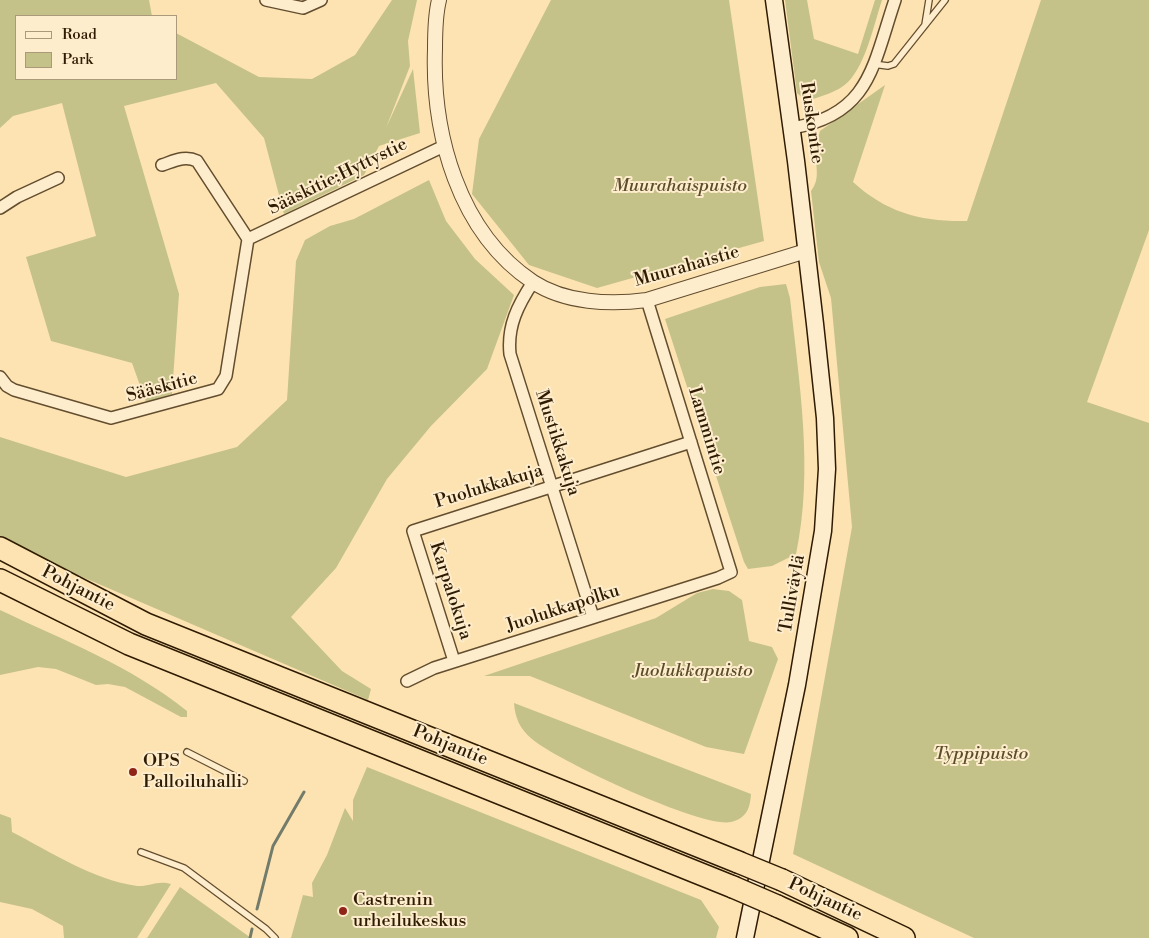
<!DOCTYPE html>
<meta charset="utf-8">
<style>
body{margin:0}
#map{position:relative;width:1149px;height:938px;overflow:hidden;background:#fde3b2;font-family:"Libre Bodoni",serif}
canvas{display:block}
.legend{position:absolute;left:15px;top:15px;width:162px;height:65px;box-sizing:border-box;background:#feedcd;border:1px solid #ab997c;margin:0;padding:6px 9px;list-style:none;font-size:15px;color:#2f1b02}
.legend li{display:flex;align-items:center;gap:10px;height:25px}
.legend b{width:25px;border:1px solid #ab997c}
</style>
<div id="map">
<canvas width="1149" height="938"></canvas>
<ul class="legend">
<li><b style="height:6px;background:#feedcd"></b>Road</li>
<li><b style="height:14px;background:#c4c288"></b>Park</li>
</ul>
</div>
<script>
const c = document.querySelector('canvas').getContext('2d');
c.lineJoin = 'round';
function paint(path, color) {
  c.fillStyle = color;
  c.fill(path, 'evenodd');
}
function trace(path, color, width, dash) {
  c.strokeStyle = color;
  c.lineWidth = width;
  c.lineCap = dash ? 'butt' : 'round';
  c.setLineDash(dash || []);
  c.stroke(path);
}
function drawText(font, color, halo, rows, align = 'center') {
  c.font = font + ' "Libre Bodoni",serif';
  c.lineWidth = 4;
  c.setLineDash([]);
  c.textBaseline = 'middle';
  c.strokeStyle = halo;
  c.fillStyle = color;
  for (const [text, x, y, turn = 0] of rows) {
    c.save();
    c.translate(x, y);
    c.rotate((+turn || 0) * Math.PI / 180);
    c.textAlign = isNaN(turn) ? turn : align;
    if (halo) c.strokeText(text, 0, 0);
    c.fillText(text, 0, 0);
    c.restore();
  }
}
const green = new Path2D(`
 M0,0H149L152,16H16V79H176V33L259,77L312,79L355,55L392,0H417L408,41L410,66L386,128L413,69L420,133L379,146L364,175L284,214L264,138L216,83L124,106L179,294L172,394L146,402L132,363L51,341L26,257L96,236L62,103L13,116L0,128Z
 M551,0H729L764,241L597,288L529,265L472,194L479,139Z
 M785,0H807L814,39L858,54L875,0H882C874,24 866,64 848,82C838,92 820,97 806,101L797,93Z
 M1041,0H1149V230L1087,402L1149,423V938H974L793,854L852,527L831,298L819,262L811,191C821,178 815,166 816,152C816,145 818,138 820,131L885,85L853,182C887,213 922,222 967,221Z
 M429,180L446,221L475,259L514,295L487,369L431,426L387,479L336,568L291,617L342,671L371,689L368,700L36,557L0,537V437L126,477L237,447L287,400L296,261L305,240L330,226L354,219Z
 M786,284L790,298C799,382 814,470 796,554L772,566L748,569L744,562L665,319L760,287Z
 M713,589L729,591L742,600L749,641L772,647L778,659L744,754L706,747L530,676H484L656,618L697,593Z
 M0,610C63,640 133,667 187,711V717H181L125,687L108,684L96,685L56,669L38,667L0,675Z
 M514,703L751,794C750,808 747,818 731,822C703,829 556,760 532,739C520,729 515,718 514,703Z
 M367,767L701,900L719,927L716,938H291L303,895L313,897L312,883L327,855L345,808L353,821V800Z
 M0,814L11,818L12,832C51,852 93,880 137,886C149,887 157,880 171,884L137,938H64L63,926L32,909L0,902Z
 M180,887L251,938H147Z`);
const stream = new Path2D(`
 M257,909L273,846L304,792
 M250,938L252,929`);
const service = new Path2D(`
 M925,25L929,0
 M873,64L888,66L894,64L945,0
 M187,752L244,781
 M141,852L184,868L266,929L275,938`);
const minor = new Path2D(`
 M266,0L303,8L321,0
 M792,128C870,115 873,65 895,0
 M162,165C174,161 185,155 197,161L248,239
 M0,208L17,197L58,178
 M248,239L444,146
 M533,282C518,305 507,326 510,354L593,617
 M0,377L7,386L14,390L111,418L218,389L226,376L248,239
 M454,661L413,531L691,442
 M407,681L434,668L718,578L731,572L647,300`);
const tertiary = new Path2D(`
 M439,0C435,16 435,33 435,49C432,133 458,232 533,282C565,303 610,305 647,300L806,251`);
const secondary = new Path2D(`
 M745,938L797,685L823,531L827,469L825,418L815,324L796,161L774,0`);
const motorway = new Path2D(`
 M0,548L146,624L738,862
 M0,580L129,644L733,887
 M782,880L904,938
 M777,906L847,938`);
const motorwayBridge = new Path2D(`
 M738,862L782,880
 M733,887L777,906`);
const markers = [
 [133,772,5,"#8f2418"],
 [343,911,5,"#8f2418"]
];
const streetNames = [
 ["Ruskontie",811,123,82],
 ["Sääskitie;Hyttystie",338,177,-26],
 ["Muurahaistie",687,267,-16],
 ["Sääskitie",162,388,-15],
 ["Lammintie",706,431,73],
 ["Mustikkakuja",557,443,72],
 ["Puolukkakuja",489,487,-17],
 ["Pohjantie",78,589,27],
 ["Karpalokuja",450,591,72],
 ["Tulliväylä",793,594,-80],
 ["Juolukkapolku",563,609,-18],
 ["Pohjantie",450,746,22],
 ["Pohjantie",825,900,25]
];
const parkNames = [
 ["Muurahaispuisto",680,187],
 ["Juolukkapuisto",693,672],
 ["Typpipuisto",981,755]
];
const poiNames = [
 ["OPS",143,762],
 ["Palloiluhalli",143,783],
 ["Castrenin",353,901],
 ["urheilukeskus",353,922]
];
paint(green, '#c4c288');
trace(stream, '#737c6b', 3);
trace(service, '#624d2e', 8);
trace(minor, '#624d2e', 14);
trace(tertiary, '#624d2e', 16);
trace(secondary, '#2f1b02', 19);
trace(motorway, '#2f1b02', 24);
trace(service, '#feedcd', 5.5);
trace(minor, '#feedcd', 11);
trace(tertiary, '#feedcd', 14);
trace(secondary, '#feedcd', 16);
trace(motorway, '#fde3b2', 21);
trace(motorwayBridge, '#2f1b02', 24, []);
trace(motorwayBridge, '#fde3b2', 21);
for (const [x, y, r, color] of markers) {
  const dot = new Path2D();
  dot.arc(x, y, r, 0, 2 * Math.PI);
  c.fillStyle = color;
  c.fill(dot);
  trace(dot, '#feedcd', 2);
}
drawText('18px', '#2f1b02', '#feedcd', streetNames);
drawText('italic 18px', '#5c4d2a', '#feedcd', parkNames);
drawText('18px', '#2f1b02', '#feedcd', poiNames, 'left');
</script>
